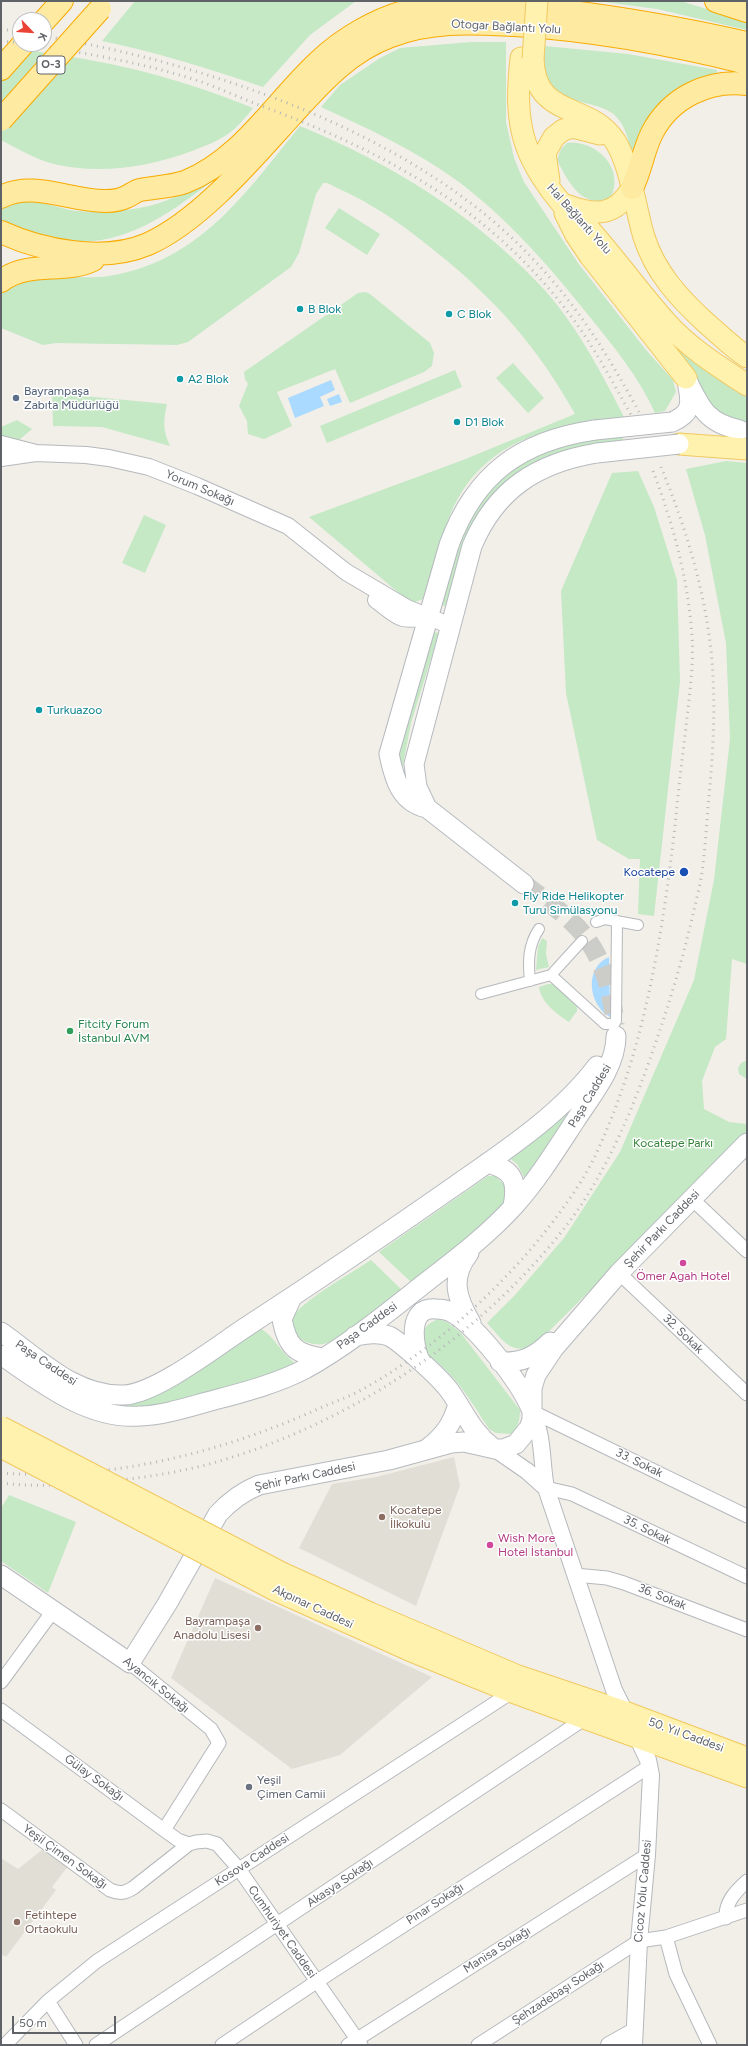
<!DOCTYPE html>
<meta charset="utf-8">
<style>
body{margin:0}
#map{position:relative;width:748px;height:2046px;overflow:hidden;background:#f1efe8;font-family:Figtree,sans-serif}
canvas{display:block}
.frame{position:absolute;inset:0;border:2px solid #5f6368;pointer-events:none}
.north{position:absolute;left:12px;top:12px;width:40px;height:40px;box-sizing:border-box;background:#fff;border:1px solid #bfc1c3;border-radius:50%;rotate:115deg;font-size:11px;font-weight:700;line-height:16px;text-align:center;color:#5f6368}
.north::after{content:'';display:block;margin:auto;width:14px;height:18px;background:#ea4335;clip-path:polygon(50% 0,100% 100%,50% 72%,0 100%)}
.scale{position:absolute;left:12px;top:2016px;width:104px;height:18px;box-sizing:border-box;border:2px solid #5f6368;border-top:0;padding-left:5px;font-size:12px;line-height:14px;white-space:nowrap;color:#5f6368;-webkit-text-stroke:3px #fff;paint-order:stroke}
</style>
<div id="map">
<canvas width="748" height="2046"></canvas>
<div class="frame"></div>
<div class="north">K</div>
<div class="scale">50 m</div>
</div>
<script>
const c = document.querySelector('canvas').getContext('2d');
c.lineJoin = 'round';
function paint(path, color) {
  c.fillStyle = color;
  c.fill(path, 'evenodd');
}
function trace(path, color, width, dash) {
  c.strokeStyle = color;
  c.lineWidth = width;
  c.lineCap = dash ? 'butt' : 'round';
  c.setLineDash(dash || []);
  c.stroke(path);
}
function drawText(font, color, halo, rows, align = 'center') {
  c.font = font + ' Figtree,sans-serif';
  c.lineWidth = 3;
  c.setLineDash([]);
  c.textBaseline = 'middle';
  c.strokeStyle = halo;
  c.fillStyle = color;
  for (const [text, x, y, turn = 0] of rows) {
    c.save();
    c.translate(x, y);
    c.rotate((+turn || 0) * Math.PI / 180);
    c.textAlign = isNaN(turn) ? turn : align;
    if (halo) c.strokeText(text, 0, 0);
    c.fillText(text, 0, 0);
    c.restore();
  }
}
const education = new Path2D(`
 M454,1457L460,1486L416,1606L299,1548L332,1484L376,1477Z
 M215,1578L432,1677L340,1755L292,1769L171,1678Z
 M43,1849L69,1865L52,1887L56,1890L6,1957L1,1954V1858L18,1869Z`);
const green = new Path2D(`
 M135,1H356L310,35L263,87C210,69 157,52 102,41Z
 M597,1H680L747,21V30L657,9Z
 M471,42H506V122L514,158L524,182L578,263L646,350L673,380L676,392L665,411L655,413C639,377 614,347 589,316C550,267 509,220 459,182C417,151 367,128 321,107L340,85L380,58L400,48Z
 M544,46L628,54L717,70V77L710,79L633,163C624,100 605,111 556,95L543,75Z
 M1,48C20,48 40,52 59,55C128,65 189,82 253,108C246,117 238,127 228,134C217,142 204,146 192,151C148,167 100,175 54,164C35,159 18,149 1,140Z
 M300,126C388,162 470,212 537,282C574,320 600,370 624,417C550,426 480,439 449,518C439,544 435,573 423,599L415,602L406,599L309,517L463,460L575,414C537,346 495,299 435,251C414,234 393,218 370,205C356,196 341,190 327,183H323L316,194L299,253L291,267L188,342L177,345L56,343L43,345L1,328V294C8,289 16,282 24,280C49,273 82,280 109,276C201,261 246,192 300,126Z
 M567,143C598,140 626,170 610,199C581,208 569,183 557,160L561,149Z
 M217,174L218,177C169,213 124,250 59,240C41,237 23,230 6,224L1,221V209C21,189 54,209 77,211C105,213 139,211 165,201C183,194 200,184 217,174Z
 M339,208L380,234L367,255L325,228Z
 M365,292L370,294L430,343L434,353L432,366L424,372L350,403L335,369L277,392L292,426L264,439L248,434L247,421L239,406L248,384L245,379L244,372L358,293Z
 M670,337L747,393V424L742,425L712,412L696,376L667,340Z
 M513,363L544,398L528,413L496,378Z
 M455,370L462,387L327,443L320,426Z
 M52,393L167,404C163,421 163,431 170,446L102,427L53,426Z
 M17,420L32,429L18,441L1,440V427Z
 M623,434V443L579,447L563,451L529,466L509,479L495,495L457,569L445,606L439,605L465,526L472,512L509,468L555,445Z
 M726,461L747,463V964L732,959L726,1039L715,1047L702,1081L704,1109L729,1122L747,1124V1135L533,1347C509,1354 502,1339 487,1323L515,1295L564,1238L620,1152L694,980L714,880L730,739L726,643L705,535L686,469Z
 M638,471L654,507L677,580L680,681L654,916L638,914L640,859H629L597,840L566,693L561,591L612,473Z
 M144,515L166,525L145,573L122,563Z
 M434,632L439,633L411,723L401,775L399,749Z
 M542,938L547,941L546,954L549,967L536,970L538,947Z
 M548,984H553L577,1006V1011L569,1022C557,1014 541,1003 539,987Z
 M747,1060V1079L739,1074L738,1068L741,1063Z
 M576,1105L525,1179L517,1164L508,1157Z
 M488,1176H495L505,1185C505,1190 506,1196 504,1201C496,1220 431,1267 412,1283L379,1252Z
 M371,1260L403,1291C384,1305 348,1336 327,1343C312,1348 287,1338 293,1318C298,1303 355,1271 371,1260Z
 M439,1319L447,1322L460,1332L520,1410C520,1420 518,1427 511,1434L496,1433L489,1429C474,1406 461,1383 440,1365C434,1359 425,1353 423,1344C419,1332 428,1322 439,1319Z
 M259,1328C274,1334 281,1355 297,1364L236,1387L154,1409L114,1408L69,1390L132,1403L140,1402L192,1375Z
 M9,1495L76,1522L48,1593L1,1561V1508Z`);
const water = new Path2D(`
 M331,380L335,390L320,397L324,406L295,418L288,398Z
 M339,394L342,402L330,406L327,399Z
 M609,957L610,1017C588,1005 584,967 609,957Z`);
const secondaryTunnel = new Path2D(`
 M524,884C541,897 559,909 574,924C601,950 612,988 615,1025`);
const pedestrian = new Path2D(`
 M596,922L605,919L638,925
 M551,975L605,1024H614L616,1021L617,921
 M530,981C528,962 528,945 539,929
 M481,994L551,975L582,941`);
const minor = new Path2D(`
 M691,1198L747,1251
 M619,1273L747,1394
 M531,1411L747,1516
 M546,1488L572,1494L747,1577
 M575,1575L607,1578L624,1583L747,1630
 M130,1663L211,1729L219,1743L164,1830
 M1,1682L53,1611
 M1,1710L164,1830L178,1840L189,1844
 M1,1810L110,1890C120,1894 125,1893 133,1888L189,1844L196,1842L207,1841L217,1844L239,1869L361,2045
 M726,1918C725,1902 736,1891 747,1881
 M666,1937L676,1974L710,2045
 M48,2001L76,2045
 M5,2045L48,2001L97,1961L512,1692
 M96,2045L584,1719
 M222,2045L316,1982L650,1766
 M348,2045L647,1855
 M478,2045L639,1941L666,1937L747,1910`);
const tertiary = new Path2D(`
 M1,444L36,453L1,458
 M36,453L86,455L109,458L149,467L197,486L288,526L346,572L407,608L451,626
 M376,600C399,617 398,622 427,617
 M531,1411C544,1434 541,1462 546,1488L614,1690L625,1712
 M495,1449L527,1471L546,1488
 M609,2045L634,2031
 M634,2045L639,1941L647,1855L651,1775L648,1760L638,1739`);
const secondary = new Path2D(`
 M686,378C700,407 706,423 740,430
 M672,422C690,414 692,406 688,387
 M427,808L417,787L414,764L472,546C496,489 537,463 597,453
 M524,884L427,808C400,802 394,778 389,754L449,545C475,474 520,441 595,430
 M487,1163C513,1169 518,1181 513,1206
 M469,1253C450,1278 456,1297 471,1323
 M292,1297L282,1319C287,1346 295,1354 322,1358
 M1,1332C38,1358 75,1397 124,1395C155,1394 216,1347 243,1329C315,1282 386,1234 456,1185C505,1151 561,1114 597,1066
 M355,1336C367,1334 378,1332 389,1336C401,1342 440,1378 449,1390C465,1412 470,1430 493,1448
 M1,1355C42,1383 88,1420 140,1416C163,1415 185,1408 207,1402C240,1393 274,1385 305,1369C347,1346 387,1313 425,1283C456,1259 488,1235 515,1205C538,1179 556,1150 575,1121C591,1096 616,1067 616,1036
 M420,1361C413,1345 407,1306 436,1309C441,1309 448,1310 453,1313C478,1328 520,1382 531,1409
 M500,1362C521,1363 535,1357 550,1342
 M428,1448C444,1436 453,1423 458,1404
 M1,1575L130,1663L167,1604L218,1514C230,1501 242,1492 259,1485L389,1460L451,1443L464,1442L495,1449H503L516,1444L529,1428L532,1420V1388L536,1375L554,1348L619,1273L747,1143`);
const primary = new Path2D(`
 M521,58C518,88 516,116 526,145C533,165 548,188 562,204C571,213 581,219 589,229C616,259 639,292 666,322C689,348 718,366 747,385
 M533,59C535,120 589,101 615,141C631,166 635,208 644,237C655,272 679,298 705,322C719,334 732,347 747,357
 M549,181L545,153L554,137L563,130L573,127L600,134
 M566,205C595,216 615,217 632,188
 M565,213L576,235L590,256L686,378
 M679,444L747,449
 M282,1573L370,1613L518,1676L625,1712L747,1758
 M275,1590L409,1650L512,1692L747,1777`);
const trunk = new Path2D(`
 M716,1L747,11
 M44,21L62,1
 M1,69L23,44
 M632,188C641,170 643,151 652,133C670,98 708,79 747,84
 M1,197C33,180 72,202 106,201C112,201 120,200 126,197C131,195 135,191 140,190C155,187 170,187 185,182C241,160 275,102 318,62C343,38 376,19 410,10C453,0 501,4 545,9C613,16 680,28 747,43
 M1,232C42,251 104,263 148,244C200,221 253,158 291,116C320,84 349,51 391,36C432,20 473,23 515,25C594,30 671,44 747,63
 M1,281C28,260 64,274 93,260`);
const rail = new Path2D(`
 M1,29L20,32
 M44,36C209,64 415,133 532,258C577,305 608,355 639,412
 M1,41L20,43
 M26,44C79,52 134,61 186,77C211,84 235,96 259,105C377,149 479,201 560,302C588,336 610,377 631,415
 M1,1473C109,1481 220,1453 318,1409C333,1402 349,1397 363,1389C429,1352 487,1301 536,1243C558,1216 580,1187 595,1156C644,1053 662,938 675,826C678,793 682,760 686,727C689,697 694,666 692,636C688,579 673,523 653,471
 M1,1483C34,1487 69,1485 102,1482C142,1478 184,1472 223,1460C356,1420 485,1333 569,1222C606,1173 632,1111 652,1053C668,1008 682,962 693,914C696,901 700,886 702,872C706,844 707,814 710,786C713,750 715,713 713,677C710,607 688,532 661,467`);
const secondaryBridge = new Path2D(`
 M595,430L672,422
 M597,453L679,444`);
const primaryBridge = new Path2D(`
 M533,59L537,1
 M1,1427L282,1573
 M1,1447L275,1590`);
const trunkBridge = new Path2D(`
 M1,120L100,9`);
const markers = [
 [300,309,4,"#0f9aa8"],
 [449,314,4,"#0f9aa8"],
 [180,379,4,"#0f9aa8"],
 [16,398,4,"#5c6f8a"],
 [457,422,4,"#0f9aa8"],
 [39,710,4,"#0f9aa8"],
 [684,872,5,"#1a4fb4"],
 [515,903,4,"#0f9aa8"],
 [70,1031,4,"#2e9e5b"],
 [683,1263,4,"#d1479c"],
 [382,1517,4,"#8d6e63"],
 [490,1545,4,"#d1479c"],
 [258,1628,4,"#8d6e63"],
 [249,1787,4,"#6b7280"],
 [17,1922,4,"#8d6e63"]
];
const shields = [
 [51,65,28]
];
const shieldNames = [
 ["O-3",51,65]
];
const streetNames = [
 ["Otogar Bağlantı Yolu",506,27,3],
 ["Hal Bağlantı Yolu",579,219,48],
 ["Yorum Sokağı",200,488,23],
 ["Paşa Caddesi",590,1096,-59],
 ["Şehir Parkı Caddesi",662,1229,-46],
 ["Paşa Caddesi",367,1326,-36],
 ["32. Sokak",683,1334,44],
 ["Paşa Caddesi",46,1363,34],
 ["33. Sokak",639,1463,26],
 ["Şehir Parkı Caddesi",305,1477,-12],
 ["35. Sokak",647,1530,26],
 ["36. Sokak",662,1597,22],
 ["Akpınar Caddesi",313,1607,25],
 ["Ayancık Sokağı",156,1685,39],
 ["50. Yıl Caddesi",686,1735,20],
 ["Gülay Sokağı",94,1778,36],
 ["Yeşil Çimen Sokağı",65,1857,36],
 ["Kosova Caddesi",252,1860,-33],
 ["Akasya Sokağı",340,1883,-34],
 ["Cicoz Yolu Caddesi",643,1891,-85],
 ["Pınar Sokağı",435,1904,-33],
 ["Cumhuriyet Caddesi",282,1932,55],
 ["Manisa Sokağı",497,1950,-32],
 ["Şehzadebaşı Sokağı",558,1993,-33]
];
const cultureNames = [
 ["B Blok",308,309],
 ["C Blok",457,314],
 ["A2 Blok",188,379],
 ["D1 Blok",465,422],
 ["Turkuazoo",47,710],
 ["Fly Ride Helikopter",523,896],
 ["Turu Simülasyonu",523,910]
];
const serviceNames = [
 ["Bayrampaşa",24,391],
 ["Zabıta Müdürlüğü",24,405]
];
const transitNames = [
 ["Kocatepe",675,872]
];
const leisureNames = [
 ["Fitcity Forum",78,1024],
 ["İstanbul AVM",78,1038]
];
const parkNames = [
 ["Kocatepe Parkı",673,1143]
];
const hotelNames = [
 ["Ömer Agah Hotel",683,1276],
 ["Wish More",498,1538,"left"],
 ["Hotel İstanbul",498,1552,"left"]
];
const educationNames = [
 ["Kocatepe",390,1510],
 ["İlkokulu",390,1524],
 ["Bayrampaşa",250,1621,"right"],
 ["Anadolu Lisesi",250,1635,"right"],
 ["Fetihtepe",25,1915],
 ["Ortaokulu",25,1929]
];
const worshipNames = [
 ["Yeşil",257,1780],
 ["Çimen Camii",257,1794]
];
paint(education, '#e1ded6');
paint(green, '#c5e8c5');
paint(water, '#aadaff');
trace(secondaryTunnel, '#ccccc8', 19, [19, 10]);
trace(pedestrian, '#b5b8bc', 12);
trace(minor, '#b5b8bc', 15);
trace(tertiary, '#b5b8bc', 18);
trace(secondary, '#b6babf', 21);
trace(primary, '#f2c960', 23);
trace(trunk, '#f9ab00', 24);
trace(pedestrian, '#fff', 10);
trace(minor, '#fff', 13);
trace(tertiary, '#fff', 16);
trace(secondary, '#fff', 19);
trace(primary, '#fff2af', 21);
trace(trunk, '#feeaa1', 22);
trace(rail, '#b6b7b8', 3, [1, 5]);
trace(secondaryBridge, '#b6babf', 21, []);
trace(primaryBridge, '#f2c960', 23, []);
trace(trunkBridge, '#f9ab00', 24, []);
trace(secondaryBridge, '#fff', 19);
trace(primaryBridge, '#fff2af', 21);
trace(trunkBridge, '#feeaa1', 22);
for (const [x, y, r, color] of markers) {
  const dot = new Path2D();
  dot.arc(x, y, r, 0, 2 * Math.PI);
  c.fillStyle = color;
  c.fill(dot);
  trace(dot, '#fff', 1.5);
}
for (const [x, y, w] of shields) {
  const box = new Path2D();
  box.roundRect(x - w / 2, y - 9, w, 18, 3);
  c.fillStyle = '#fff';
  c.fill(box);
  trace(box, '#5f6368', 1);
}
drawText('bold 11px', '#5f6368', null, shieldNames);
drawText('12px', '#5f6368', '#fff', streetNames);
drawText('12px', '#0d838f', '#fff', cultureNames, 'left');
drawText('12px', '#4e5e75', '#fff', serviceNames, 'left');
drawText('12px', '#164399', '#fff', transitNames, 'right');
drawText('12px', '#27864d', '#fff', leisureNames, 'left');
drawText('12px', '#348238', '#fff', parkNames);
drawText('12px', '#b23c85', '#fff', hotelNames);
drawText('12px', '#785e54', '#fff', educationNames, 'left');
drawText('12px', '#5b616d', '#fff', worshipNames, 'left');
</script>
